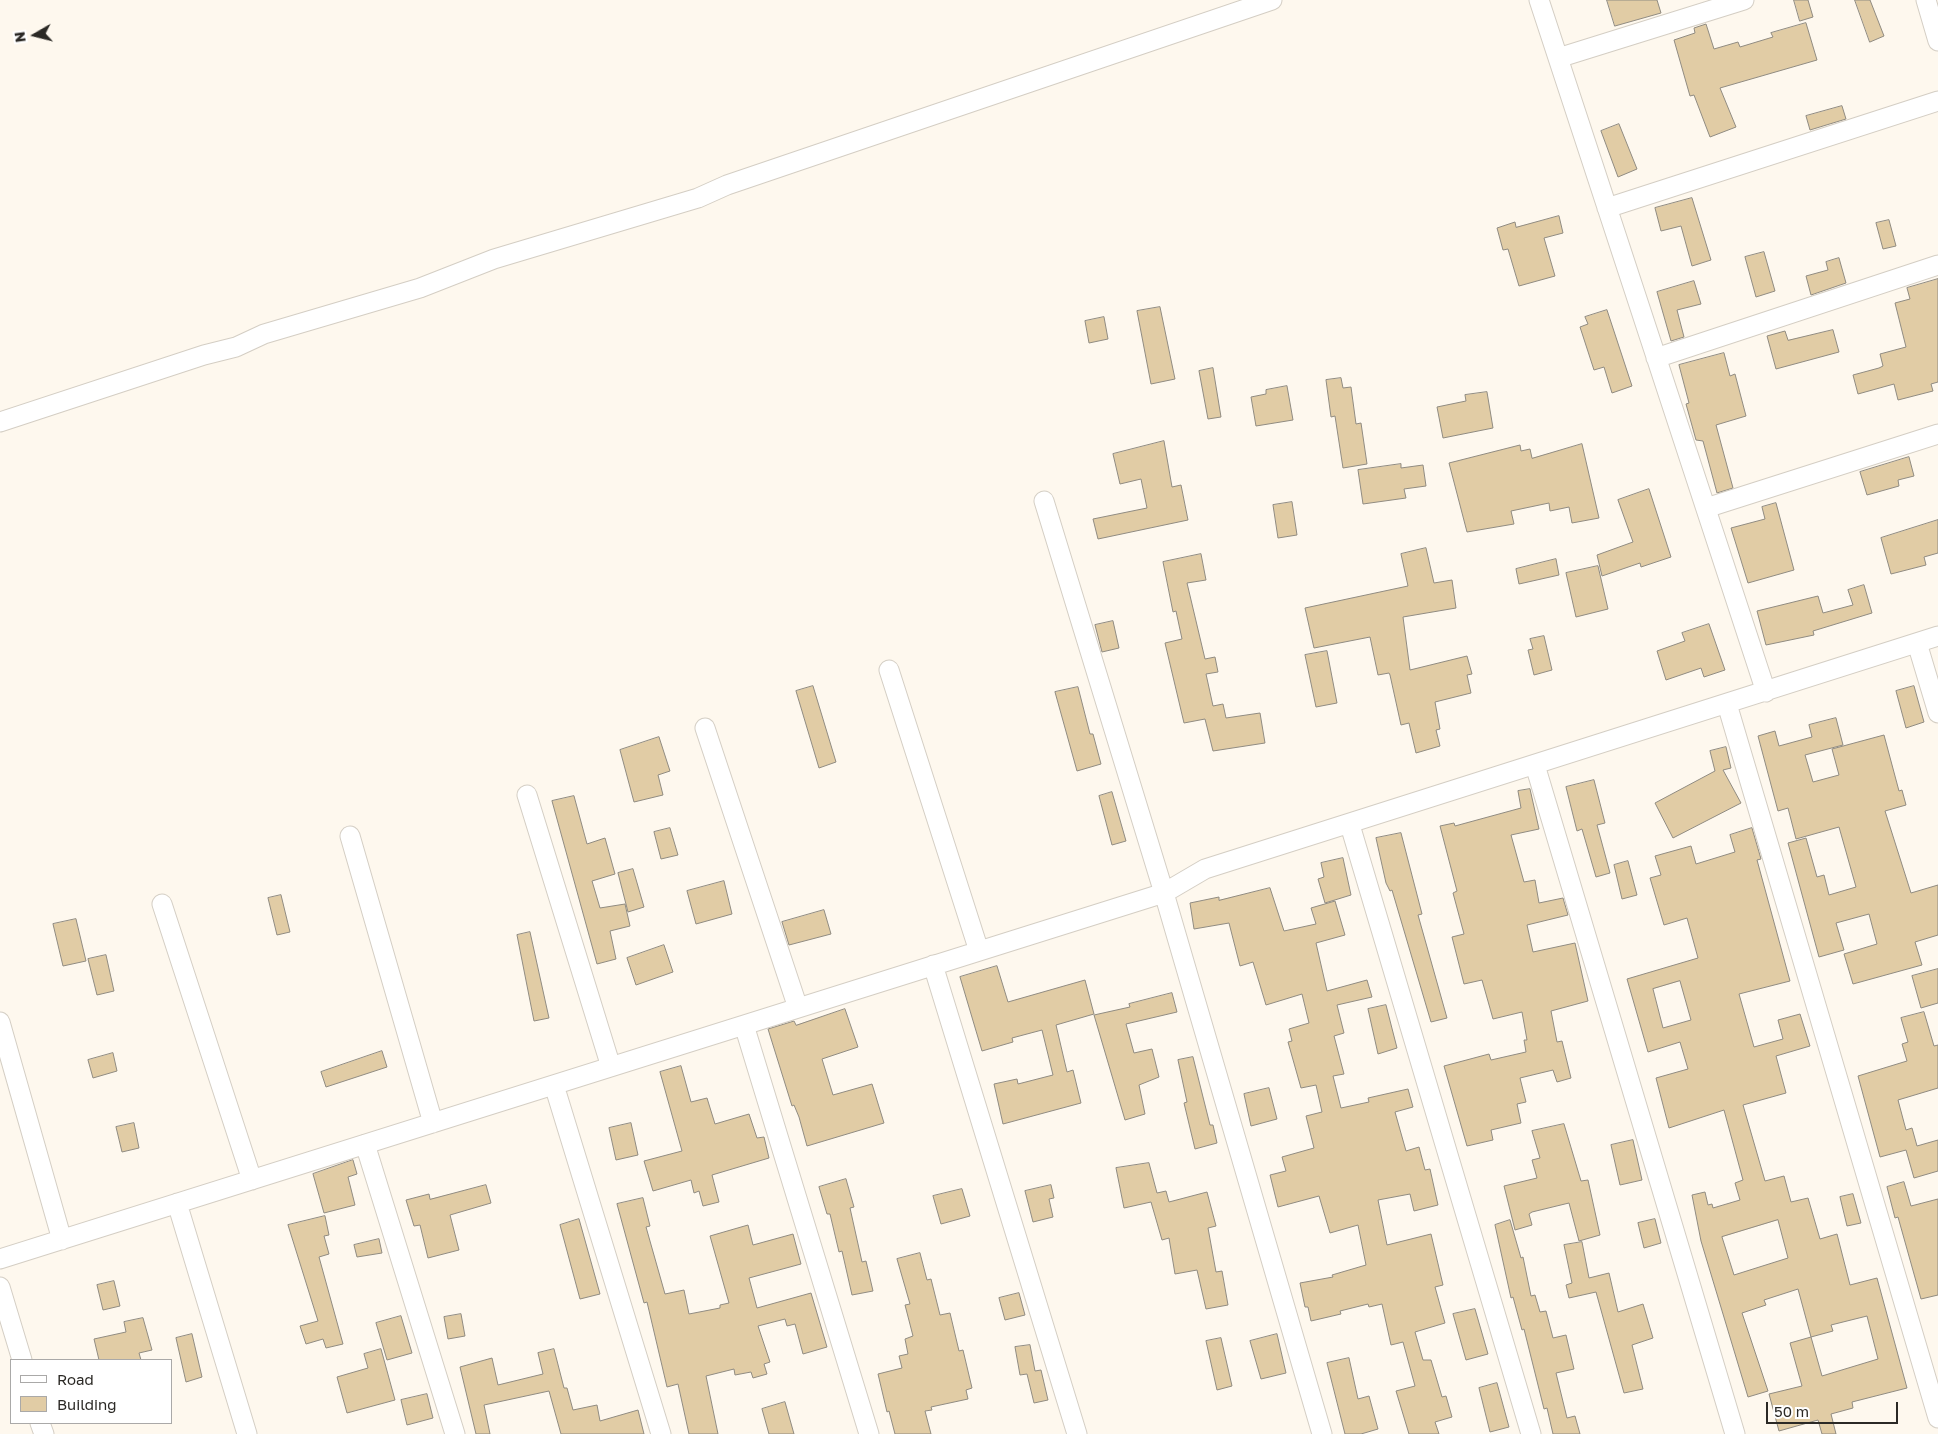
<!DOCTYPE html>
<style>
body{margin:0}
#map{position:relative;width:1938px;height:1434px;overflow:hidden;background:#fef8ee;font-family:"Golos Text",sans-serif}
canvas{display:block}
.legend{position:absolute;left:10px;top:1359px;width:162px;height:65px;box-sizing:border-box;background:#fff;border:1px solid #aaa9a8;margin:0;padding:6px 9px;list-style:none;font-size:15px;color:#2b2925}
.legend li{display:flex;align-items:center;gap:10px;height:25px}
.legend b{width:25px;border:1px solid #aaa9a8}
.north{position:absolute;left:10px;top:10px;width:50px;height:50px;-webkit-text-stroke:4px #fff;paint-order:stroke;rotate:262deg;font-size:14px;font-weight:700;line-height:20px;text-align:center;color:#2b2925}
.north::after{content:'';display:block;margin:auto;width:18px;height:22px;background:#2b2925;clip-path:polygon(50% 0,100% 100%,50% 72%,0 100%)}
.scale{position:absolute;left:1766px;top:1402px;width:132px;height:22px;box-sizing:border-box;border:2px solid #2b2925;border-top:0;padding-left:6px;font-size:15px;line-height:18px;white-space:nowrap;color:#2b2925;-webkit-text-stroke:4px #fff;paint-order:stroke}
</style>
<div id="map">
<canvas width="1938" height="1434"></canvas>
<ul class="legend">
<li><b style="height:6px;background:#fff"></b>Road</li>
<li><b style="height:14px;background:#e1cca5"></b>Building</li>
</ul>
<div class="north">N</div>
<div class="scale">50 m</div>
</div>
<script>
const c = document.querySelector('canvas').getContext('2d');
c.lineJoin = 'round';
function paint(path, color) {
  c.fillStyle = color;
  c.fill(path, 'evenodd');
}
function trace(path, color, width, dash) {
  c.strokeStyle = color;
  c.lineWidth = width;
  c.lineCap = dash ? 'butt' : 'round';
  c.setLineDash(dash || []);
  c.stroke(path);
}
const building = new Path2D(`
 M1607,0H1657L1661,13L1615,26Z
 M1794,0H1808L1813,17L1800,21Z
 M1855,0H1870L1884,36L1870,42Z
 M1806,23L1817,60L1720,88L1736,127L1710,137L1694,95L1690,96L1674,40L1695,33L1694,28L1706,24L1714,49L1738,42L1740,47L1773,37L1771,33Z
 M1842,106L1846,119L1810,130L1806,116Z
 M1619,124L1637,169L1618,177L1601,131Z
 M1692,198L1711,260L1692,266L1681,226L1661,231L1655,208Z
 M1559,216L1563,233L1544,238L1555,276L1519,286L1508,249L1503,250L1497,228L1515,222L1516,227Z
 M1889,220L1896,246L1883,249L1876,223Z
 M1764,252L1775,291L1756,297L1745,257Z
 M1839,258L1846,283L1811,295L1806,276L1828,270L1826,262Z
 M1938,279V382L1931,384L1933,391L1898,400L1894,384L1858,394L1853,375L1879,368L1883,366L1880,354L1906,347L1895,303L1910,299L1907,288Z
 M1694,281L1701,304L1677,310L1684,337L1671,341L1657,292Z
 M1160,307L1175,379L1151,384L1137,311Z
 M1607,310L1632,386L1612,393L1604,367L1594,370L1580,327L1588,324L1585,317Z
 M1104,317L1108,339L1089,343L1085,321Z
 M1833,330L1839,352L1776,369L1767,336L1785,331L1788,340Z
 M1724,353L1730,376L1735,374L1746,416L1716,425L1733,488L1717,493L1703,441L1696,440L1686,404L1689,403L1679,365Z
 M1213,368L1221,417L1208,419L1199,371Z
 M1341,378L1343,388L1351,387L1356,424L1361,423L1367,464L1343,468L1335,416L1331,417L1326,380Z
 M1287,386L1293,420L1256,426L1251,397L1266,394V390Z
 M1487,392L1493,428L1443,438L1437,407L1466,401L1465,395Z
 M1164,441L1172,487L1181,485L1188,520L1098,539L1093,519L1147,508L1141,479L1120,484L1113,454Z
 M1582,444L1599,518L1572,523L1569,507L1550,511L1549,503L1511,511L1514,524L1467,532L1449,463L1520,445L1521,451L1530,449L1532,458Z
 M1909,457L1914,476L1898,480L1899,486L1867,495L1860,472Z
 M1401,464V468L1423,465L1426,486L1404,489L1406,498L1363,504L1358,470Z
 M1649,489L1671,557L1641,567L1640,563L1602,576L1597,555L1633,542L1618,500Z
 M1292,502L1297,535L1278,538L1273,505Z
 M1776,503L1794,570L1748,583L1731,528L1765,519L1762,507Z
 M1938,520V553L1924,557L1926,565L1891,574L1881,538Z
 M1426,548L1434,583L1452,580L1456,608L1403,617L1410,670L1467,656L1472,674L1467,675L1471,693L1435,702L1440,729L1436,730L1440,746L1416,753L1409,723L1401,725L1390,675L1389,673L1378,675L1370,637L1314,648L1305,608L1408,586L1401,554Z
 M1201,554L1206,580L1187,583L1205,659L1215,657L1218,672L1206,674L1213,706L1223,704L1226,718L1260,713L1265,743L1213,751L1205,719L1184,723L1165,643L1182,639L1176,611L1173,612L1163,562Z
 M1556,559L1559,575L1519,584L1516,569Z
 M1598,566L1608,609L1576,617L1566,573Z
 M1864,585L1872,613L1813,631L1814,635L1766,645L1757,611L1818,596L1823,613L1853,605L1848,590Z
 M1113,621L1119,648L1102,652L1095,625Z
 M1709,624L1725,670L1704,677L1701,668L1666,680L1657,651L1685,641L1682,633Z
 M1544,636L1552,670L1534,675L1528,650L1533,649L1530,639Z
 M1327,651L1337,703L1316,707L1305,655Z
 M813,686L836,762L819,768L796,691Z
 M1914,686L1924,722L1906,728L1896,691Z
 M1078,687L1090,734H1093L1101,764L1077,771L1055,692Z
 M1836,718L1843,745L1805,755L1813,782L1839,775L1832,749L1884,735L1899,791L1902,790L1906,805L1885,811L1911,893L1938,885V935L1915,942L1922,965L1853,984L1844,954L1877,944L1869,914L1836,923L1844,950L1819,957L1788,843L1806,838L1817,877L1824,875L1829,895L1856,887L1839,827L1796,839L1788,808L1778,811L1758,736L1775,731L1779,746L1812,737L1809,725Z
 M659,737L670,771L658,775L663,795L634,802L620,750Z
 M1726,747L1731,768L1723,770L1741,803L1673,838L1655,803L1715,771L1710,751Z
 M1594,780L1605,823L1597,825L1610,873L1596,877L1582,829L1577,831L1566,787Z
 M1530,789L1539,829L1511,835L1524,882L1535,880L1539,903L1563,898L1568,915L1527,925L1533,952L1575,943L1588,1001L1551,1011L1557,1042L1562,1041L1571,1078L1557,1082L1553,1070L1520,1078L1526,1102L1517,1104L1521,1123L1491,1130L1493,1140L1467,1146L1444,1066L1489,1054L1491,1060L1526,1052L1524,1040H1527L1522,1012L1493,1019L1482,980L1464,984L1452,937L1464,934L1453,893L1457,891L1440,826L1454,823L1455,826L1521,808L1518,791Z
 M1112,792L1126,841L1112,845L1099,796Z
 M574,796L587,844L605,838L615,874L592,881L600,908L625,904L630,926L610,931L616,959L597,964L552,801Z
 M670,828L678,855L661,859L654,832Z
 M1752,828L1761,859L1757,860L1790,981L1739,994L1754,1047L1783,1039L1778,1020L1800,1014L1810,1046L1776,1056L1786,1093L1743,1105L1765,1181L1784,1176L1791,1202L1808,1198L1820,1239L1837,1234L1850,1285L1877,1278L1907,1388L1852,1402L1853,1408L1831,1414L1836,1434H1822L1818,1420L1779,1431L1769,1394L1802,1386L1790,1343L1811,1337L1822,1376L1878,1359L1867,1316L1831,1325L1833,1331L1811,1337L1798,1289L1764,1300L1766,1305L1742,1313L1768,1391L1748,1397L1701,1241L1692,1195L1705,1192L1708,1205L1712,1204L1713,1208L1740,1200L1735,1183L1743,1180L1724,1110L1669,1128L1656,1078L1688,1069L1680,1042L1648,1052L1627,979L1698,958L1687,918L1664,925L1650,878L1661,875L1655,856L1691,846L1696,864L1735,852L1730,835ZM1680,981L1691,1020L1663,1028L1653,989ZM1778,1220L1788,1258L1734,1275L1722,1237Z
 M1401,833L1422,914L1418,915L1447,1018L1431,1022L1392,890L1390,891L1386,883L1376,838Z
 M1343,858L1351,895L1325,903L1318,879L1324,877L1321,863Z
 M1628,861L1637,895L1622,899L1614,865Z
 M633,869L644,907L628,912L618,873Z
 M724,881L732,914L696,924L687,891Z
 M1270,888L1284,931L1316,924L1311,908L1335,901L1345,935L1316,943L1327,991L1367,980L1372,997L1337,1005L1344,1033L1334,1036L1344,1074L1333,1076L1341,1108L1369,1102L1368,1098L1408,1089L1413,1107L1395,1112L1406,1151L1419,1147L1425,1170L1430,1169L1438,1205L1414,1211L1410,1194L1378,1200L1387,1245L1431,1234L1443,1285L1435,1287L1445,1323L1415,1332L1423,1360H1431L1442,1397L1446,1396L1452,1417L1435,1422L1439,1434H1409L1396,1391L1415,1386L1403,1342L1391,1345L1382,1304L1369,1307L1368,1304L1340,1311L1341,1314L1311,1321L1308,1307H1305L1300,1283L1333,1277L1332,1275L1366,1265L1358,1225L1330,1233L1319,1196L1278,1207L1270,1175L1286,1171L1282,1157L1314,1148L1306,1116L1322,1112L1316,1085L1301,1088L1288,1042L1292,1041L1289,1029L1309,1023L1302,994L1266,1005L1253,962L1240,966L1229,923L1194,929L1190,903L1219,897V900Z
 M281,895L290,932L277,935L268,898Z
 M824,910L831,934L789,945L782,922Z
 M76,919L86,961L63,966L53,924Z
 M530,932L549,1018L534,1021L517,935Z
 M664,945L673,972L636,985L627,958Z
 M106,955L114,991L97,995L88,959Z
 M997,966L1008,1002L1085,980L1094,1014L1056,1025L1067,1072L1073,1070L1081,1103L1003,1124L994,1084L1017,1079L1018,1084L1053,1075L1042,1030L1012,1038L1013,1042L982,1051L960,977Z
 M1938,969V1003L1921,1008L1912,976Z
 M1172,993L1177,1012L1126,1024L1134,1053L1152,1049L1159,1077L1139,1085L1145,1114L1125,1120L1094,1015L1130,1007L1129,1004Z
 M1386,1005L1397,1048L1378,1054L1368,1009Z
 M845,1009L858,1047L822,1059L833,1095L872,1084L884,1123L807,1146L799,1117L794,1105L792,1106L768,1029L794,1021L796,1025Z
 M1924,1012L1934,1046L1938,1045V1088L1898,1100L1906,1130L1912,1128L1917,1146L1938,1140V1171L1914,1178L1906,1150L1880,1157L1858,1076L1907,1061L1902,1044L1908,1042L1901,1018Z
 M382,1051L387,1067L326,1087L321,1072Z
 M113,1053L117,1071L93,1078L88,1060Z
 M1193,1057L1210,1125H1213L1217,1143L1195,1149L1184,1103L1187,1102L1178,1060Z
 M681,1066L691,1102L707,1098L715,1124L749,1114L757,1138L764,1137L769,1158L712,1175L719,1202L703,1206L699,1191L694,1193L691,1180L653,1191L644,1161L682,1151L660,1072Z
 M1269,1088L1277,1119L1251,1126L1244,1094Z
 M134,1123L139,1148L122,1152L116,1127Z
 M631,1123L638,1155L616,1160L609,1128Z
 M1564,1124L1581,1181L1588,1180L1600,1235L1579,1241L1569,1203L1532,1212L1529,1214L1532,1225L1515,1230L1504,1186L1537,1178L1532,1160L1540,1158L1532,1131Z
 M1633,1140L1642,1180L1620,1185L1611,1145Z
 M353,1160L357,1174L348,1177L355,1205L324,1213L313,1174Z
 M1149,1163L1157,1193L1166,1191L1169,1202L1207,1192L1216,1226L1208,1228L1216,1272L1222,1271L1228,1305L1206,1309L1197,1270L1175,1274L1169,1238L1162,1240L1151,1202L1124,1208L1116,1168Z
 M846,1179L854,1207L850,1208L862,1262L866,1261L873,1291L852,1295L842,1251L839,1252L830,1214H827L819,1187Z
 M1904,1182L1911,1206L1938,1199V1295L1921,1299L1898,1217L1895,1218L1887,1187Z
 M486,1185L491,1203L450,1215L459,1250L428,1258L420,1225L414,1226L406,1200L429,1194L430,1199Z
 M1051,1185L1054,1198L1049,1199L1053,1217L1033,1222L1025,1191Z
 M962,1189L970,1216L941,1224L933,1196Z
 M1853,1194L1861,1223L1847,1226L1840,1197Z
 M643,1198L650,1226L646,1227L665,1294L684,1290L689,1314L720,1308V1305L729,1303L710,1236L748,1225L753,1245L793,1234L801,1264L749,1278L757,1308L811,1293L827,1347L803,1354L795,1324L787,1326L785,1319L758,1326L770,1362L764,1364L767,1374L753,1378L751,1372L735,1375L734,1369L706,1376L718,1434H689L678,1384L667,1387L647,1302L644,1303L617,1204Z
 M325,1216L329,1235L324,1236L329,1254L319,1257L343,1344L326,1348L323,1339L306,1344L300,1326L318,1321L288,1225Z
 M579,1219L600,1294L580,1299L560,1225Z
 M1655,1219L1661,1243L1644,1248L1638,1223Z
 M1510,1220L1521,1258L1523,1257L1531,1296L1535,1295L1540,1312L1546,1311L1553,1338L1566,1335L1574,1369L1556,1373L1567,1418L1575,1416L1580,1434H1553L1547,1408L1544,1409L1524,1329L1522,1330L1513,1297L1511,1298L1495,1225Z
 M379,1239L382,1253L357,1257L354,1245Z
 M1582,1242L1589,1278L1609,1273L1618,1312L1643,1304L1653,1338L1632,1345L1643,1389L1624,1393L1596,1292L1569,1298L1566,1285L1572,1283L1564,1245Z
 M920,1253L927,1280L931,1279L940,1315L950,1313L959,1351L963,1350L972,1388L966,1390L968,1399L931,1407L932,1410L925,1411L931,1434H895L889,1411L887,1412L878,1374L902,1368L899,1356L908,1354L905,1339L913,1336L905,1305L910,1304L897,1259Z
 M114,1281L120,1306L103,1310L97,1285Z
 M1019,1293L1025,1315L1005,1320L999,1298Z
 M1475,1309L1488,1354L1466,1360L1453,1314Z
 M461,1314L465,1336L448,1339L444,1317Z
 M401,1316L412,1353L387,1360L376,1323Z
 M143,1318L152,1350L139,1353L141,1360H99L94,1339L126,1332L124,1322Z
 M192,1334L202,1377L186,1382L176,1338Z
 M1277,1334L1286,1373L1261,1379L1250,1341Z
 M1221,1338L1232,1386L1217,1390L1206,1341Z
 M1030,1345L1035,1371L1041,1370L1048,1400L1034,1403L1027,1374L1020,1375L1015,1347Z
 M381,1349L395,1400L347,1413L337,1377L368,1368L364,1354Z
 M554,1349L564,1388H567L573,1410L597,1405L600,1421L638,1410L644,1434H561L549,1391L484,1405L490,1434H476L460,1367L492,1358L498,1385L543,1374L538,1353Z
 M1349,1358L1358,1399L1369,1396L1378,1429L1361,1434H1345L1327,1363Z
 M1497,1383L1509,1427L1490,1432L1479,1388Z
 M427,1394L433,1418L407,1425L401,1400Z
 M785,1402L794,1434H769L762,1409Z`);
const minor = new Path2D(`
 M1539,0L1766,692
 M1926,0L1938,41
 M1558,58L1744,0
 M1607,208L1938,101
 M1656,358L1938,265
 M0,422L204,355L236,347L264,334L420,288L494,259L698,198L727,185L1272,0
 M1044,501L1164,893L1322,1434
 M1706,508L1938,434
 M1917,643L1938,713
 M889,670L979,951
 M1727,704L1938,1418
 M705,728L798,1008
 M1535,765L1735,1434
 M527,795L611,1067
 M1350,825L1531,1434
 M350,836L433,1123
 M162,904L252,1180
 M933,965L1077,1434
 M0,1022L62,1240
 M744,1025L869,1434
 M554,1085L661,1434
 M365,1144L455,1434
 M177,1203L247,1434
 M0,1259L1164,893L1205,869L1938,636
 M0,1287L22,1360
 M40,1423L44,1434`);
paint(building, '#e1cca5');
trace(building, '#908b81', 1);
trace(minor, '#d4cec4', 21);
trace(minor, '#fff', 19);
</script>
